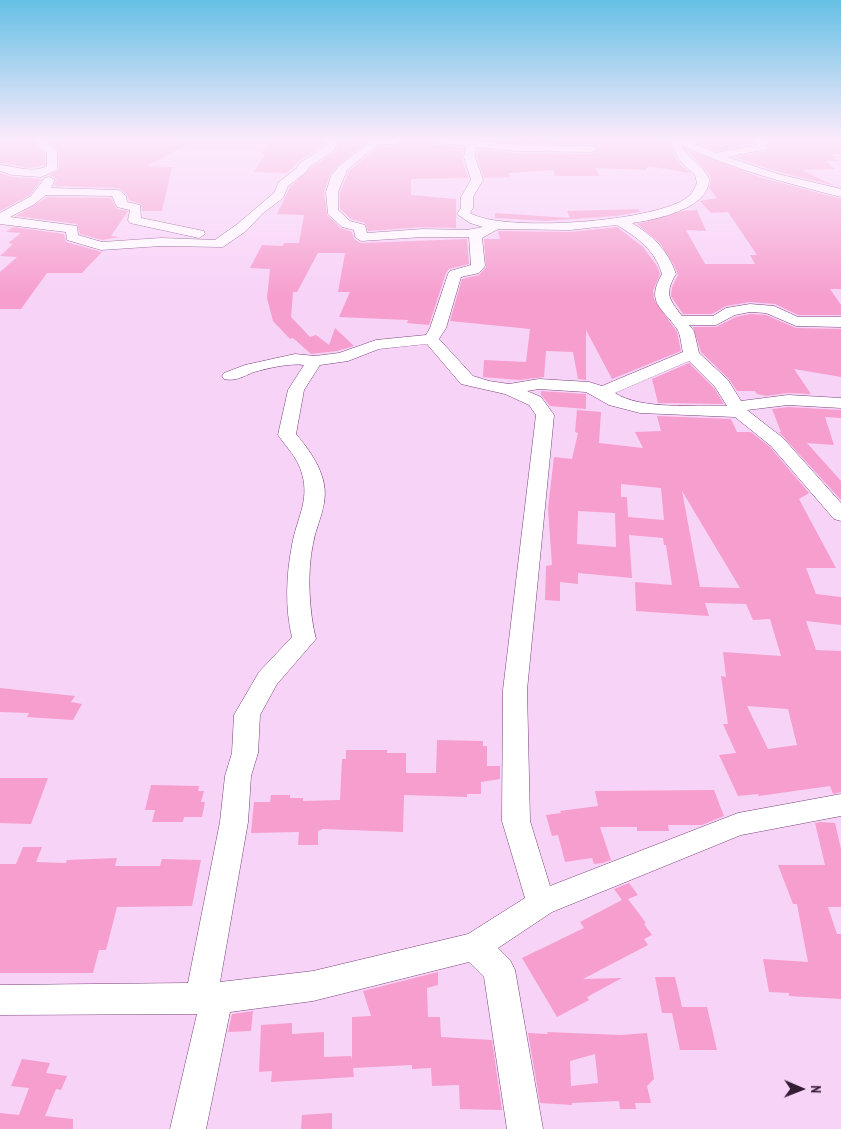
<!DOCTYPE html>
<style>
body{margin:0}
#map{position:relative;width:841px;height:1129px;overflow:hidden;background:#f8d3f8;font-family:"PT Sans Narrow",sans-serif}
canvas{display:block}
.north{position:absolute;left:776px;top:1064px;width:50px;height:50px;-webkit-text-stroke:4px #f8d3f8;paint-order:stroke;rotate:91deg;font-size:14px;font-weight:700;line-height:20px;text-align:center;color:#331c34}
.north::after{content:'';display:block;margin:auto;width:18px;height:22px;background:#331c34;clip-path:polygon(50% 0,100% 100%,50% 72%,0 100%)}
</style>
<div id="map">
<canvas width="841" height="1129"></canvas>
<div class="north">N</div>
</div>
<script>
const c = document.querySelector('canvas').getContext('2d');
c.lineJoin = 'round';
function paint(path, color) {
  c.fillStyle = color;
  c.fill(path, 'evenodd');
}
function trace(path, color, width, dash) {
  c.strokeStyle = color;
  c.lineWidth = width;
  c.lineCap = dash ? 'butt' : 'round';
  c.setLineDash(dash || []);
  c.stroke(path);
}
const building = new Path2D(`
 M8,139H37L35,146L45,153V165L29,168L0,163V146Z
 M51,139H191L184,142L190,143L147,166L172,167L162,211H142L141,204L129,200L127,195L119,188L54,186L57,179L50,175L59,170V150L50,143Z
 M278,139H325L324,145L299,161L287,173L254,172L265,154H260L272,141Z
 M339,139H371L338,165L330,175L324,192L327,215L341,228L352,232L354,239L361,243L467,239L469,264L449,269L446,273L429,325L407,323L408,320L339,317L350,292H338L345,253H318L297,292H293L291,317L310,337L316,335L329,345L335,328L354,346L337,351L311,354L293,338L290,339L273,321L267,298L270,269L250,268L262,245L283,246L284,243H299L304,215L277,214L290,187L310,168L336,152Z
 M404,139L428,140L434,144L464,148L462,158L468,178L411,179V195L456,199V228L423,227L368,231L365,223L351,219L340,209V192L349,171L378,147L395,146Z
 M478,139H669L668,145L678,162L690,173L648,166L646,170L596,168L599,176H555L553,170L508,173L510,177L484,178L477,157L478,149L516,153L592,154L599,148L592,144L516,143Z
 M688,139H752L754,144L716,151Z
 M766,139H841V154H831L838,161H826L835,169L802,170L835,186L779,172L734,157L767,151L770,146Z
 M686,149L759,177L841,199V289H830L841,305V315H798L775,304L750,302L726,306L712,314H683L671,296L672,287L678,275L674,265L660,243L637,224L683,211L697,210L706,231L686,230L705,264H755L750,255H757L728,212L711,213L700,201L717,198L709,188L711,179L708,173Z
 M0,173L12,177L42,179L30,195L0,211Z
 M47,197L111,198L117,209L128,211L111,236L120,237L102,240L80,234L77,224L16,216Z
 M638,209L640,212L615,216L546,221L495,218V213L570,218L567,211Z
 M13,227L64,234L66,242L102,252L82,273H47L21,309H0V272L17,257L0,256L13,244L8,243L21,233L6,232Z
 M617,227L643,247L657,266L660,274L653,291L654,299L677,332L681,351L612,379L586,330V380L578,379L573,352L546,351L544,377L519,380L483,377L484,360L526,362L530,329L450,321L462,279L479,275L486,267L484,239H500L498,231L570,232Z
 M750,314L766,315L796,328L841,329V377L794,369L811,394L788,393L766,396L757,394L755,391H737L729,379L701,352L693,327H716L736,317Z
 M689,363L714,388L724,404L658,403L652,379Z
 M541,391L586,394V409L550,406L541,395Z
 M788,407L841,410V418L825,417L834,445L807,443L841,481V500L779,432H781L772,409Z
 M577,410L601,412L599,443L643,448L635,432L661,431L657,416L731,419L737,432H751L770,447L809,493L799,499L836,568H806L816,594L841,597V625L806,621L816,650L841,651V792L833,794L830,786L759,796L758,794L738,796L719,755L736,753L723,724H728L721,676L726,677L723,652L781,656L770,619L753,620L746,604L705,603L709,616L636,611L635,582L672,585L666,545H664L663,538L629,535L632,578L578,573V584L560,582V601L545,600L546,566L552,565L548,508L554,457L572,459L578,433L575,432ZM621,484L661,488L664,520L628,517L627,497H621ZM682,491L740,588L700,587ZM578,511L615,513L616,547L577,544ZM747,706L788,709L797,745L768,749Z
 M0,688L75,696L71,702L82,704L73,720L27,717L29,713L0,712Z
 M437,740L483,741V746H487V766H500V779L481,782V794H467V797L404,795L403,832L323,829L318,831V845H298L299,832L251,833L254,802H270L271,795H290V798H303V801L340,800L342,759H346V750H387V753H406V773H436Z
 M0,778H48L31,824L0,823Z
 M151,785L199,786L198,791H204L201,802H205L202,817H184L183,822H152L155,810H145Z
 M714,790L724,816L702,825H668L669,831H637V827H600L611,860L603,863L594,864L592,858L565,862L558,835L552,836L546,815L561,813L560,811L598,806L595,791Z
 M821,822L835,823L841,849V907H828L837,934H841V999L789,996V993L769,992L763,959L808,962L797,904H793L778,865H825L815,823Z
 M23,847H42L36,862L66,863L67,860L117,858L115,866H160L162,859L201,860L192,906L117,907L106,950H99L93,973H0V864H16Z
 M629,883L638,895L628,899L646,923L644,924L652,935L644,939L648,945L583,979L622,978L587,997L589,1000L557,1017L522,958L584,928L580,922L622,900L614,889Z
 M438,972V985L427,988L428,1017H440L441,1037L492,1040L502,1110L460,1109L459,1085L432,1086L431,1068L412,1069V1065L353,1068L354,1077L271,1082L272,1071L259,1072L261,1025L292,1023V1034L324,1032V1057L351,1056L352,1060V1017L371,1016L363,991Z
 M655,977H675L682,1007H707L717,1050H680L672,1013H662Z
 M253,1011L251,1031L228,1032L232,1014Z
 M547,1032L621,1035L647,1033L654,1079L647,1086L651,1103H635L636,1109H620L619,1101L572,1103V1105L540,1103L528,1033L548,1034ZM595,1054L598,1083L571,1086L570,1061Z
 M22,1059L50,1063L46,1073L67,1076L61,1090L56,1089L45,1116L73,1119V1129H0V1113L19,1115L29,1088L11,1086Z
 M332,1113V1129H301L302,1115Z`);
const minor = new Path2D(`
 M39,139H49L48,144L57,150V170L41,177L12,175L0,171V165C16,166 31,174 47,166V152L37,145Z
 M327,139H337L335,150L309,167L306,172L288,186L283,198L263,213L246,231L223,247L161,246L101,250L67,240L66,232L0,224V213L31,196L45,178L49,177L55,180L51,188L119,190L126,196L127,202L140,205L141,218L204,231L205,234L199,238L130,223L128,220L130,210L117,207L112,196L46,195L33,205L10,217L77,226L78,235L102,242L161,238L215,240L236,225L274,193L279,182L297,168L300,163L326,146Z
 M374,139H402L395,144L377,145L347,170L338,192V210L350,221L365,225L367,233L423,229L467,230L483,227L470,223L457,214L461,208V197L471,180L464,157L466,146L434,142L429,139H462L516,145L592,146L597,149L592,152L516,151L476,147L475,157L483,180L473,197V208L470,213C503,233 660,222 689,196C693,193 695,187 697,183L695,175L680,161L670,144L672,141L671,139H684L716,153L757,145L754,139H764L768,147L767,149L727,157L778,174L841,189V197C786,183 732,169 681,145C688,159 703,165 709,179C710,209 654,220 632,223C653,236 668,250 676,274C664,294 669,299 682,316H713L726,308L750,304L774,306L798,317H841V327L796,326L766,313L750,312L735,315L716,325H689L694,331L699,353L728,380L741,401L788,395L841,398V408L788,405L747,410L783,438L841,503V521L834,519L771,446L735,417L640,413L609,405L586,392L539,389L527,391L541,397L554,415L527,690L530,821L550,886L738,813L841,794V816L741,835L552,912L498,948L510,960L515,970L543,1129H507L484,977L469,962L313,1001L230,1012L206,1129H170L197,1014L0,1015V985L188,983L220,822L225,776L232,753L234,715L259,672L292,637C285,609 286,575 292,545C296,520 310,501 302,474C298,458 287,448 278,435L288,390L304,365C289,363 269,368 254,372C244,376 235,382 224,379L222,376L224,373L245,365L295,354L315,356L339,353L376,340L426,335L430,328L448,274L450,271L471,265L469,237H423L361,241L355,237L354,230L342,227L328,214L326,192L331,176L339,166ZM617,225C638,238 655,250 662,274C645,303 663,308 677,329C681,335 681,345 683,352L602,386L589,382L539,379L509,384L489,381L473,376L439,339L446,328L461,277L479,273L485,266L482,238L498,229L570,230ZM427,344L461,384L505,394L529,405L536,415L503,690L502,821L525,898L468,934L313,971L220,982L248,822L251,776L258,753L260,715L277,684L316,639C309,612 307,571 313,544C315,530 322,517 324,503C329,477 312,453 296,434L304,390L320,365L348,361L379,349ZM689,361L715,387L727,406C696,405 640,410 615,393Z`);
paint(building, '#f69ece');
trace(minor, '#79437a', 1);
paint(minor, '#fff');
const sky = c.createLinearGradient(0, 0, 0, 297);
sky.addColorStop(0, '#65c0e5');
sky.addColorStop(0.47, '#fcebfc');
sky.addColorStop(1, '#fcebfc00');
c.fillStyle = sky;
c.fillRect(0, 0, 841, 297);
</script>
